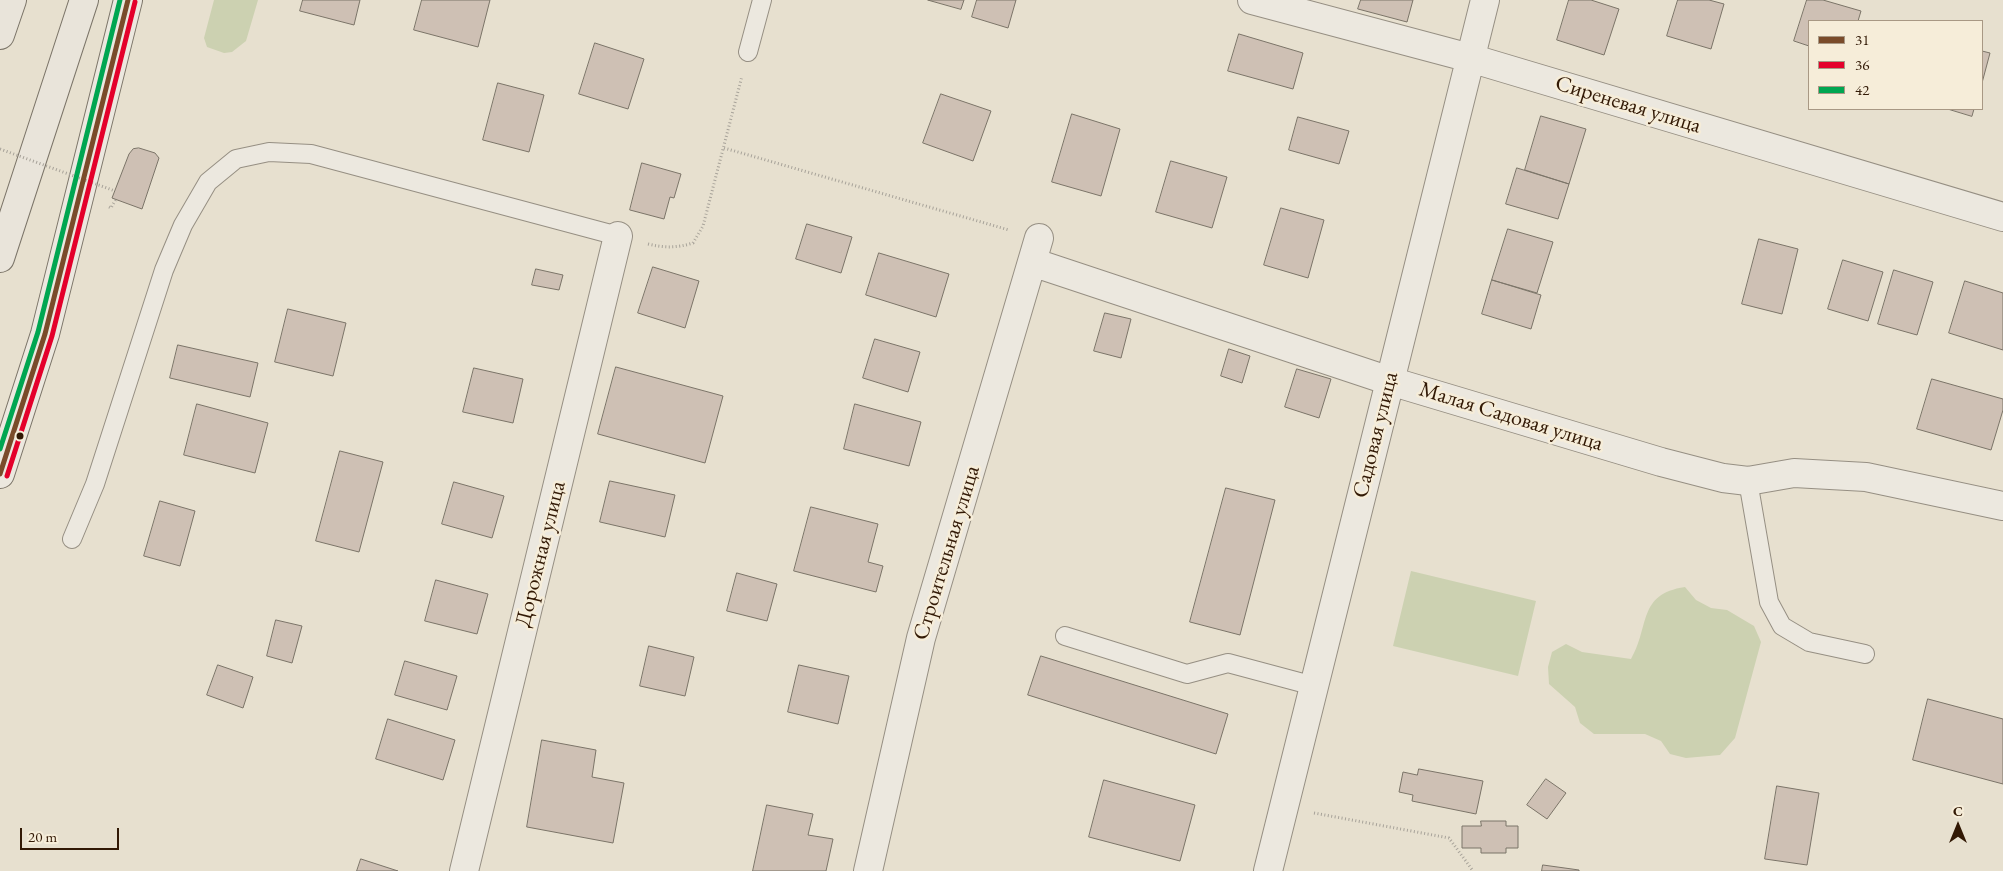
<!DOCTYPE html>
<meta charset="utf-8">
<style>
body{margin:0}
#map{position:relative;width:2003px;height:871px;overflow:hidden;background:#e7e0cf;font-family:"EB Garamond",serif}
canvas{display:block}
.legend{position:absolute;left:1808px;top:20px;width:175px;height:90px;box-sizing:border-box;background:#f6edd9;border:1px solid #a89884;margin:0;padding:6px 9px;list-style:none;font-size:15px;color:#321905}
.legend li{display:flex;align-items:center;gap:10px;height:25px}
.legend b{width:25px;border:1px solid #a89884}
.north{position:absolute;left:1933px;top:801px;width:50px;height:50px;-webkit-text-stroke:4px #f6edd9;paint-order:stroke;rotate:0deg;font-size:14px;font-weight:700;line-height:20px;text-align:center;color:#321905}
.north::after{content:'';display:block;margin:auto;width:18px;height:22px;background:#321905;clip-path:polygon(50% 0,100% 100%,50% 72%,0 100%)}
.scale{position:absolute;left:20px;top:828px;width:99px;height:22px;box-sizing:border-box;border:2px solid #321905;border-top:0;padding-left:6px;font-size:15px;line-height:18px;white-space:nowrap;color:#321905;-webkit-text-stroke:4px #f6edd9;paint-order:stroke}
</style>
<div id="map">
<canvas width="2003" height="871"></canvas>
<ul class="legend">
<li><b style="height:6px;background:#7a4b2a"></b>31</li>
<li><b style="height:6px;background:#e4002b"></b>36</li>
<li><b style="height:6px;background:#00a651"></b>42</li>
</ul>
<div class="north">С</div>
<div class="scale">20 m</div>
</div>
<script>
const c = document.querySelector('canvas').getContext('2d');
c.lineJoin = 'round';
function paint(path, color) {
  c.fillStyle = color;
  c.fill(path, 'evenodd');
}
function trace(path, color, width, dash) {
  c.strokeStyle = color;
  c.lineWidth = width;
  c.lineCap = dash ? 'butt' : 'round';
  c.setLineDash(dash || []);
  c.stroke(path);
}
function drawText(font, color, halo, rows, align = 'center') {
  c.font = font + ' "EB Garamond",serif';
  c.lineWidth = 5;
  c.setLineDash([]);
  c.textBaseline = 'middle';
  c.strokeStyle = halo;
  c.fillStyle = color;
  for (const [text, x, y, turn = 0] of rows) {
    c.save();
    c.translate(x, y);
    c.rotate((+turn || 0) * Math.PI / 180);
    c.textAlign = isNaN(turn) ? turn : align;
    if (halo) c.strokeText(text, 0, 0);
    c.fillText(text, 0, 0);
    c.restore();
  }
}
const green = new Path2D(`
 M214,0H258L246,41L232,52L224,53L207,47L204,38Z
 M1411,571L1536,601L1518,676L1393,646Z
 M1685,587L1696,600L1711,608L1727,610L1754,626L1761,642L1735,738L1720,755L1686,758L1670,754L1661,741L1645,734H1594L1580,723L1575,707L1549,684L1548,667L1552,652L1566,644L1582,652L1631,659C1650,627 1637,594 1685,587Z`);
const building = new Path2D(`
 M303,0H360L354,25L300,11Z
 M422,0H490L478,47L414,30Z
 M928,0H964L961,9Z
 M977,0H1016L1008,28L972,17Z
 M1361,0H1413L1407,22L1358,9Z
 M1569,0H1591L1619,9L1604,55L1557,40Z
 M1678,0H1709L1724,4L1711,49L1667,36Z
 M1807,0H1823L1861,11L1858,21H1809V46L1794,41Z
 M1239,34L1303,53L1293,89L1228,71Z
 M595,43L644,59L628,109L579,94Z
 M1982,51L1990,53L1982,83Z
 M498,83L544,95L529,152L483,140Z
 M941,94L991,111L973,161L923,143Z
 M1948,109H1974L1972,116Z
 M1072,114L1120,129L1101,196L1052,182Z
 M1541,116L1586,129L1569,184L1525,170Z
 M1298,117L1349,131L1339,164L1289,150Z
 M139,148L155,153L159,158L142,209L112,198L129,154L133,149Z
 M1171,161L1227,177L1212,228L1156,212Z
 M642,163L681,174L674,198L670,197L664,219L630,210Z
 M1517,168L1569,184L1558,219L1506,204Z
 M1281,208L1324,220L1308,278L1264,265Z
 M807,224L852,237L841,273L796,259Z
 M1508,229L1553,242L1537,293L1492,280Z
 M1759,239L1798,249L1782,314L1742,304Z
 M879,253L949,274L936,317L866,295Z
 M1843,260L1883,272L1868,321L1828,309Z
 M653,267L699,281L685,328L638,313Z
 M536,269L563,275L559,290L532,285Z
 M1894,270L1933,282L1917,335L1878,324Z
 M1492,280L1541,295L1531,329L1482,314Z
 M1965,281L2003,293V350L1949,333Z
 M288,309L346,323L333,376L275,362Z
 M1105,313L1131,319L1121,358L1094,351Z
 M875,339L920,352L908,392L863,378Z
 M178,345L258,363L250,397L170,378Z
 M1229,349L1250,356L1242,383L1221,376Z
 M616,367L723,396L705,463L598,434Z
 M474,368L523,379L513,423L463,412Z
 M1297,369L1331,379L1319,418L1285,407Z
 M1932,379L2003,399V410L1991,450L1917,429Z
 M197,404L268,423L255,473L184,455Z
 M855,404L921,422L909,466L844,449Z
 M340,451L383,462L359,552L316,541Z
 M610,481L675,495L665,537L600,522Z
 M454,482L504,496L492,538L442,524Z
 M1226,488L1275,500L1240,635L1190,622Z
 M160,501L195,511L180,566L144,556Z
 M811,507L878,524L868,562L883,566L876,592L794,571Z
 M737,573L777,584L767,621L727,611Z
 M436,580L488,594L477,634L425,621Z
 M276,620L302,626L292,663L267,656Z
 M649,646L694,657L685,696L640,686Z
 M1041,656L1228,714L1216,754L1028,695Z
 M405,661L457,676L447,710L395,695Z
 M218,665L253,677L243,708L207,695Z
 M799,665L849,676L838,724L788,712Z
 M1928,699L2003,719V784L1913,760Z
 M388,719L455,740L443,780L376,759Z
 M542,740L596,750L592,777L624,783L613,843L527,827Z
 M1419,769L1483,781L1476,814L1412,801L1413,795L1399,792L1403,772L1417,775Z
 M1546,779L1566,793L1547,819L1527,805Z
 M1104,780L1195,805L1180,861L1089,837Z
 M1777,786L1819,793L1807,865L1765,859Z
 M767,805L813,814L808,835L833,839L826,871H753Z
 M1481,821H1506V826H1518V848H1506V853H1481V848H1462V826H1481Z
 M361,859L398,871H357Z
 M1543,865L1579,870V871H1542Z`);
const path = new Path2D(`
 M724,148L1009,230
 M109,207L111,208L116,199
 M648,244C664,248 677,248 693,243L703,226L742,76
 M1314,813L1449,838L1473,871`);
const lane = new Path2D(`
 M748,52L762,0
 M1748,481L1769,602L1782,626L1809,642L1865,654
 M72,539L95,484L164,270L183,225L208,182L236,159L269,152L311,154L618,236
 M1065,636L1187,674L1228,663L1314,686`);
const street = new Path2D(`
 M1252,0L1470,58L2003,217
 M1032,262L1390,381L1661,462L1723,478L1748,481L1794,473L1866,477L2003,506
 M464,871L618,236
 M868,871L921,638L1039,238
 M1268,871L1485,0`);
const secondary = new Path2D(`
 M0,474L45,334L128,0`);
const highway = new Path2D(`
 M0,35L12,0
 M0,258L84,0`);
const pathBridge = new Path2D(`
 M0,149L115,191`);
const bus1 = new Path2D(`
 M0,474L45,334L128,0`);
const bus2 = new Path2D(`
 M7,476L52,336L135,2`);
const bus3 = new Path2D(`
 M0,449L38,332L120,0`);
const markers = [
 [20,436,4.5,"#321905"]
];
const streetNames = [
 ["Сиреневая улица",1628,105,17],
 ["Малая Садовая улица",1511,417,17],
 ["Садовая улица",1376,435,-76],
 ["Строительная улица",947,553,-73],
 ["Дорожная улица",541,554,-76]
];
paint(green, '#ccd1b1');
paint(building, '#cec0b4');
trace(building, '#7b7468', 1);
trace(lane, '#968f83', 20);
trace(street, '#968f83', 30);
trace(secondary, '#7b7468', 30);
trace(highway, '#7b7468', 30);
trace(path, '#a7a299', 3, [1, 2.5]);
trace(lane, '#ece8df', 18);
trace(street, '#ece8df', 28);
trace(secondary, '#ece8df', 28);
trace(highway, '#e9e4da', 28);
trace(pathBridge, '#a7a299', 3, [1, 2.5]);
trace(bus1, '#7a4b2a', 5);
trace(bus2, '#e4002b', 5);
trace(bus3, '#00a651', 5);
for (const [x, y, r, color] of markers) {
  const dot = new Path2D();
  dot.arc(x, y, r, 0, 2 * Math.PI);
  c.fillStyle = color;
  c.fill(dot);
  trace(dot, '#f6edd9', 2);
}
drawText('22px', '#321905', '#f6edd9', streetNames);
</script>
